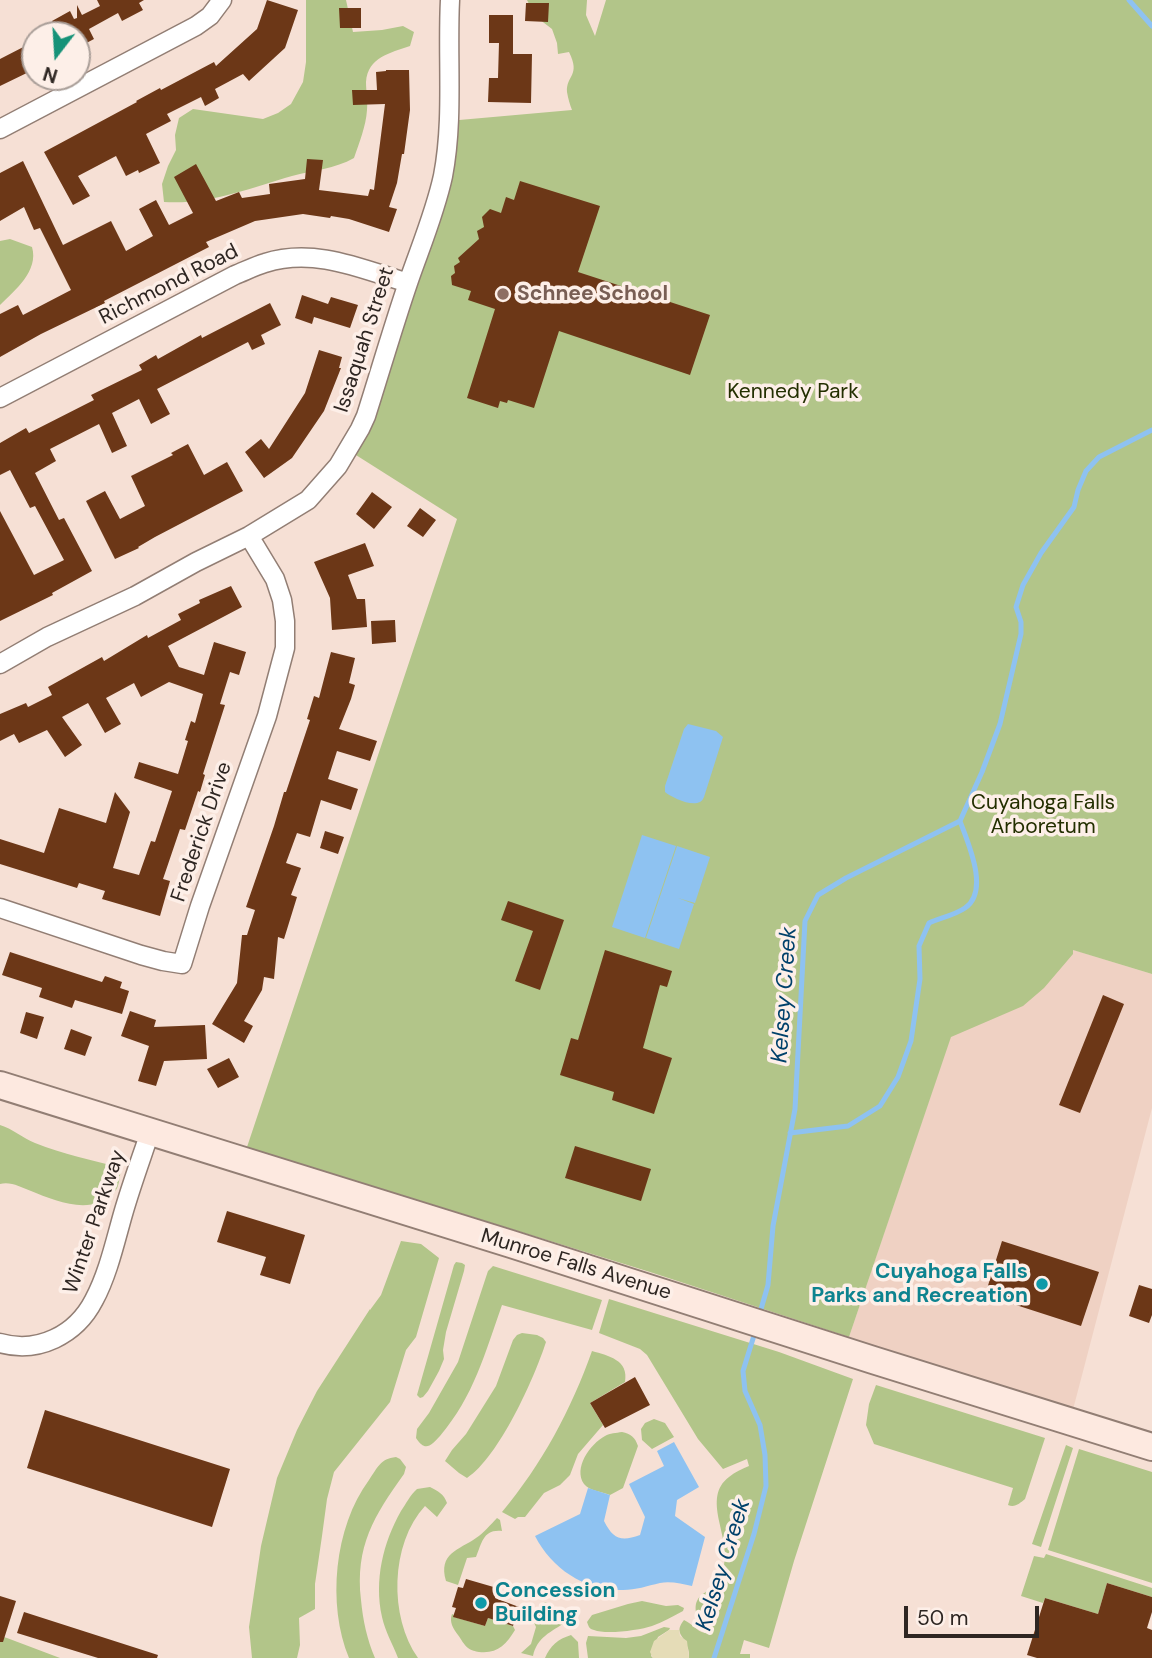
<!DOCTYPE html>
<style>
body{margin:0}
#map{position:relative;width:1152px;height:1658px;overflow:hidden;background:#f6e0d5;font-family:"DM Sans",sans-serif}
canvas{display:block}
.north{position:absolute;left:21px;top:21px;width:70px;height:70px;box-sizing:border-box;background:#fdefe8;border:2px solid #aa9f99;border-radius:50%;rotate:197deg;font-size:19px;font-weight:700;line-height:28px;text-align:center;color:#2e2622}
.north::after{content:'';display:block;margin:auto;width:24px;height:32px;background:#169278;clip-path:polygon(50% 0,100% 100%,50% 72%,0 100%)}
.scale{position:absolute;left:904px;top:1606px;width:135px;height:32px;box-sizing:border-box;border:4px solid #2e2622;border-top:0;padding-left:9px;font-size:21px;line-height:24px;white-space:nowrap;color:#2e2622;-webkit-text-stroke:5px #fdefe8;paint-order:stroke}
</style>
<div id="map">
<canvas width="1152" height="1658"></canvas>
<div class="north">N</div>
<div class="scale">50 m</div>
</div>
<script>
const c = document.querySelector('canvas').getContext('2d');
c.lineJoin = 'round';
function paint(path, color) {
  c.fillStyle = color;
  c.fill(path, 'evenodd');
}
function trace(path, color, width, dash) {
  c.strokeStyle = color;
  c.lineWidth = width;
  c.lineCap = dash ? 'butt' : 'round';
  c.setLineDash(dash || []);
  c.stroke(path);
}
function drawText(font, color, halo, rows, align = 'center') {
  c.font = font + ' "DM Sans",sans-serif';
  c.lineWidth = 7;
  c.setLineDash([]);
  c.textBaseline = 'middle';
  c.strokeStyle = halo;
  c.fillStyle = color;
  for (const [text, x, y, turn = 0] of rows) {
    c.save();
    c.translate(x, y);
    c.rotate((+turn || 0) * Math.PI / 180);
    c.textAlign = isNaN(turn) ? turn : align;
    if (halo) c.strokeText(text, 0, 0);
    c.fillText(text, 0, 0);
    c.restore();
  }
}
const built = new Path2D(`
 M999,927L1152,974V1108L1070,1421L836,1348L840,1335L849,1337L956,1020Z`);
const green = new Path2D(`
 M306,0H346L353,32L382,30L403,26L414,32L410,46C390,53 368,57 366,82C366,91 368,100 367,110C366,126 359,143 354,158C335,169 313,170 292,176C251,188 208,205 164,202L162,184L168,166L176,150L175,135L179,118L193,109L263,119L278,113L291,104L303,82L306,62Z
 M527,0H587L586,15L595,36L606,0H1152V974L1073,950V954L1044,988L1023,1006L951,1037L849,1337L650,1272L247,1147L457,519L348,450L408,283L448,121L572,110C570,105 568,98 567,92C566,75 581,76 569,52L558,54L557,43L552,29L535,16Z
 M10,239L32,247C39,271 15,290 0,305V241Z
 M0,1125C13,1129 23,1138 35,1143C63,1154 92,1160 121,1168C118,1190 119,1192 99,1202C80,1211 50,1199 31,1191C21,1187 10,1181 0,1184Z
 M401,1241L421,1244L439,1258L416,1337L406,1350L390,1402L334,1472L327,1499L322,1536L315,1584V1609L299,1618L300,1645L297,1658H252L249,1627L261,1546L277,1478L297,1430L317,1391L370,1309V1310L381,1295Z
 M456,1262L462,1263L465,1265L464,1271L446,1332L443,1350L444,1359L439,1371L428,1391L423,1397L420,1398L417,1395L454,1265Z
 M493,1266L602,1300L592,1330L502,1305C485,1353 474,1396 440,1436C431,1446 425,1452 416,1438L417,1429L429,1413L458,1362L486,1277L488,1271Z
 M609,1299L779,1352L853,1379L794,1561L769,1648L744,1640L740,1654H750V1658H689C689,1653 689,1650 687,1646C683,1634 674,1633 684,1620C693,1624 696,1631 705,1633L707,1627C698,1622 692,1609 698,1599C701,1594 707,1592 710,1588C717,1582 722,1573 724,1565C731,1537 701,1498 729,1477C735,1472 742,1469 749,1466L747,1459L723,1469L698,1439L647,1355L640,1349L599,1333Z
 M522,1333L537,1335L543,1338L546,1342C534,1379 499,1457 467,1478L459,1473L445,1461L452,1450L466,1434L496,1386L513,1340L517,1335Z
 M592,1351C609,1356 629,1360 625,1382L590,1403L603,1425L578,1454L570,1475L560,1485L544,1493L525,1517H518L515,1519L502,1512C542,1464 571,1410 592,1351Z
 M876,1385L1045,1438L1025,1499C1020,1503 1015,1508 1008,1505L1013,1488L874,1444L866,1425L869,1404Z
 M654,1419L665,1423L674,1437L652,1449L642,1440L641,1429L645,1423Z
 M622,1432C631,1434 635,1437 638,1446L623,1488L610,1495C603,1492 589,1491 584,1484C573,1468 590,1444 605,1436C610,1433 616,1433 622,1432Z
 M1066,1445L1073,1448L1041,1547L1032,1544Z
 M1079,1449L1152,1472V1583L1048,1550Z
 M396,1457L400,1459L406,1467L404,1474C374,1516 355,1546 361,1600C363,1621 367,1639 375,1658H349C327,1605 334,1527 369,1480C378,1467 380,1459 396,1457Z
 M430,1487C438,1491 444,1494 447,1503L437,1517L425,1506C390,1544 389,1617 418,1658H398C393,1645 385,1631 382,1617C374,1580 383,1543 401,1511C406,1504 410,1495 417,1489Z
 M497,1518L500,1520L502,1531C483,1529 482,1543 476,1557L467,1558L458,1585L446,1581C438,1553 459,1550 476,1538C484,1533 490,1525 497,1518Z
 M1046,1554L1152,1588V1597L1107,1583L1098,1614L1045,1598L1043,1603L1021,1596L1034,1556L1044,1558Z
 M642,1601L666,1606L678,1605L684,1608L683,1611C673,1616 663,1622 652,1626C640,1630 606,1635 594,1630C589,1629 589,1627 587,1622L592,1615L628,1604Z
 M545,1602L567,1613L568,1615L566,1622C551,1632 537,1637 533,1656L521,1653L531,1644L536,1627L532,1618Z
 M452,1614L454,1615V1617L485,1626L488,1618L513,1626L515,1630C506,1645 497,1654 479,1652C475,1651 472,1651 468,1648C464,1645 461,1639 458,1635C453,1628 449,1622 452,1614Z
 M664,1627L670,1628L669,1630L658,1637L651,1656L653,1658H588L586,1643L588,1636L626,1638L641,1636Z
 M571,1635L578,1642L579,1658H545C550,1646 558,1639 571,1635Z
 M0,1636L7,1638L60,1658H0Z`);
const sand = new Path2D(`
 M669,1630H679L680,1636L687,1641L689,1658H653L650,1652L654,1641Z`);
const water = new Path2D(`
 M688,724L716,731L723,737L704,797C703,799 702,801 700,802C691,807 671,797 665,792V786L684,729Z
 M642,835L676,846L645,938L612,927Z
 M677,846L710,857L695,903L678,898L694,904L679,949L646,938Z
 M674,1442L699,1487L677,1500L675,1516L705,1537L692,1586C682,1584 671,1581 660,1583C647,1586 636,1590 623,1590C585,1591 552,1569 535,1536L580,1514L588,1488L610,1495L604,1521C613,1539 621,1542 640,1535L645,1517L629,1484L664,1466L657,1451Z`);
const stream = new Path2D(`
 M1129,0L1152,26
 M790,1133L848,1126L880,1106L898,1077L911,1041L920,979L919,946L929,923C940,918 955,915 965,908C990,891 968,843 960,821
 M759,1316L768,1285L773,1226L795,1109L805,921L818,895L846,878L960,821L982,772L1000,724L1021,634V622L1016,607L1023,585L1041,553L1074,507L1078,490L1086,471L1099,457L1152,430
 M714,1658L754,1534L766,1486L765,1455L760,1425L745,1391L743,1371L756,1329`);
const building = new Path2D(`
 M97,0H144L139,3L143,10L122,21L118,13L89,29L94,39L77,48V35H59L52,21L70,11L74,19L77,18V5L82,15L100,6Z
 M267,0L298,10L285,48L249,81L243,74L215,89L219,98L205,106L201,97L167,114L171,121L146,134L160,163L139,173L138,170L126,176L116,156L78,176L90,196L73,205L44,152L137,102L136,101L160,88L161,90L214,62L216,66L257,29Z
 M526,3H549L548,22L525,21Z
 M339,8H361V28H340Z
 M489,15H513V54H532L531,103L488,102L489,78H498L499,43H489Z
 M35,41V69L0,86V59Z
 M386,70H409L410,110L404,154H402L397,183L389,207L397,209L389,232L349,219L331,216L330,218L303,214L255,221L206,242L209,247L104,301L105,303L41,334L0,357V314L18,305L23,315L71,290L40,228L34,230L24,207L0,221V173L23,161L63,245L111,221L126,251L153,236L139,209L156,200L169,225L193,213L174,177L196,164L216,201L239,192L242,198L270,194L269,184L305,179L307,159L323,160L319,190L368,196L370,189L374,190L385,104L353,105L352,90H377L376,72L386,71Z
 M520,181L600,206L578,272L710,315L690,375L559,331L534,408L508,400L507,403L500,401L498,408L467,398L495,309L468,300L471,291L452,285L451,276L455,273L454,266L460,262L458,258L479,239L477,231L484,227L482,217L490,209L501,213L506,197L514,200Z
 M302,295L328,304L331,297L358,305L350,328L314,317L312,324L295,318Z
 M270,303L281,325L261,335L265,344L252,350L248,342L157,389L170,414L151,424L139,399L112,413L127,446L112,453L99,424L50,449L56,461L35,473L59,520L64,518L92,571L52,593L53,595L0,621V511L34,575L64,560L35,506L30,508L10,470L0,475V443L26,428L29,433L94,400L91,395L142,370L139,365L156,355L158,359L201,335L202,338Z
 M319,350L342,357L339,368H341L324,411L292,458L264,478L245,452L261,439L269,449L305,393Z
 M188,444L204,475L227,462L243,491L155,537L138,547L139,548L115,559L86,501L105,491L120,519L145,506L131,476L173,455L171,453Z
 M372,492L392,507L374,529L356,514Z
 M420,508L436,520L423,537L407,526Z
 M365,543L374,566L348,575L357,599H365L367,627L332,630L330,598L314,562Z
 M231,586L242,607L168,646L179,667L204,675L214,642L246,652L239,675L230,672L220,704L225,705L203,774L205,775L200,792L198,791L185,830L180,829L163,879L170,881L160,916L102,899L105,891L79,883L77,888L0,864V839L44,853L59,808L106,823L115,792L130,812L113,868L139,875L151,841L155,842L172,791L134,778L139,762L178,774L188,741L185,740L191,721L195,723L203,694L169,682L141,697L134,683L106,698L121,724L105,733L88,703L62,717L82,745L65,757L47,730L19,743L14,734L0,741V714L26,703L28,707L52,695L48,687L102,657L104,661L147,635L148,638L181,620L178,614L200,603L199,600Z
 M395,620L396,642L372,644L371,621Z
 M331,652L355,658L349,683L355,685L351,699L339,729L377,741L370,761L337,751L328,779L358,789L351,810L321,800L310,837L297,833L286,863L301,868L291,895L297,897L284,939L278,937L274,979L264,977L262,990L244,1021L253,1026L244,1043L212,1024L237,983L242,935H247L255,910L246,907L274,826L284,792H286L310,720L307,719L314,696L319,698Z
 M325,831L344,837L338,854L320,848Z
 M508,901L564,920L540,990L515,981L533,931L501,920Z
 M605,950L672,971L667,987L660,985L643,1048L672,1058L654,1114L612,1100L614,1092L560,1075L571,1038L578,1040Z
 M10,952L102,982L105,976L122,982L120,988L129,991L122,1014L75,1000L72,1008L39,997L42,988L2,975Z
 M1103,995L1124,1004L1080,1113L1059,1105Z
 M130,1011L156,1020L154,1027L205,1025L207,1059L164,1061L156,1086L138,1081L149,1046L121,1036Z
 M26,1012L44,1017L37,1039L20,1033Z
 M71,1029L92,1037L85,1056L64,1049Z
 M229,1058L239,1077L218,1088L207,1069Z
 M575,1146L651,1169L641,1201L565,1178Z
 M227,1211L305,1235L290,1284L260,1275L266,1257L217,1242Z
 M1002,1241L1099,1272L1081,1326L985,1295Z
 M1139,1285L1152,1289V1315L1149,1323L1129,1316Z
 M635,1377L650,1405L605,1428L590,1403Z
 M45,1410L230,1469L212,1527L27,1468Z
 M466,1579L497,1588L495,1598L519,1607L513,1626L488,1618L485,1626L453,1617L456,1608L452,1607L458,1587L463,1588Z
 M1107,1583L1152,1597V1612L1147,1628L1152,1630V1658H1037L1027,1655L1045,1598L1098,1614Z
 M0,1596L16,1601L3,1642H0Z
 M24,1612L158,1655L157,1658H98L17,1633Z`);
const street = new Path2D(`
 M0,129L196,26L210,16L222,0
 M0,398L235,275C245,271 255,266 265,263C314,247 362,269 408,283
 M0,664L47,637L135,596L196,562L249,536L308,500L338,466L360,429L366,416C380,372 393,327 408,283C420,248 435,213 443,176C454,119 447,58 450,0
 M0,908L141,955L163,961L182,964L200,906L267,716L285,648V621L282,600L275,579L249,536
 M0,1343C38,1354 76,1335 94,1300C108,1274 115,1242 123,1214C131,1186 141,1159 150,1132`);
const secondary = new Path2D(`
 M0,1085L511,1244L873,1360L1152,1447`);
const markers = [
 [503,294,7,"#8d6e63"],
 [1042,1284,7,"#0f9aa8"],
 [481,1603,7,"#0f9aa8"]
];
const streetNames = [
 ["Richmond Road",169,285,-27],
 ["Issaquah Street",365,340,-72],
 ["Frederick Drive",202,832,-71],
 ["Winter Parkway",95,1222,-71],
 ["Munroe Falls Avenue",576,1265,17]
];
const educationNames = [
 ["Schnee School",517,294]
];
const parkNames = [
 ["Kennedy Park",793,392],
 ["Cuyahoga Falls",1043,803],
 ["Arboretum",1043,827]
];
const cultureNames = [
 ["Cuyahoga Falls",1028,1272],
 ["Parks and Recreation",1028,1296],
 ["Concession",495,1591,"left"],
 ["Building",495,1615,"left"]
];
const waterNames = [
 ["Kelsey Creek",785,995,-86],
 ["Kelsey Creek",724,1565,-73]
];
paint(built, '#efd1c3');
paint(green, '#b2c589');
paint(sand, '#e5dcb7');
paint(water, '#8ec2f1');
trace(stream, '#8ec2f1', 5);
paint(building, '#6c3717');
trace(street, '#927e74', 21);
trace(secondary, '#927e74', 30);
trace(street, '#fff', 18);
trace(secondary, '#fde9e0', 26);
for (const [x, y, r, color] of markers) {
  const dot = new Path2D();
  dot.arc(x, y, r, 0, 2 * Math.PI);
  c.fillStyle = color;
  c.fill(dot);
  trace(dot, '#fdefe8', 2.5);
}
drawText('21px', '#2e2622', '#fdefe8', streetNames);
drawText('bold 21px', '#785e54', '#fdefe8', educationNames, 'left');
drawText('21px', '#232f00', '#fdefe8', parkNames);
drawText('bold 21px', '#0d838f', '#fdefe8', cultureNames, 'right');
drawText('italic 23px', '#00416b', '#fdefe8', waterNames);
</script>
